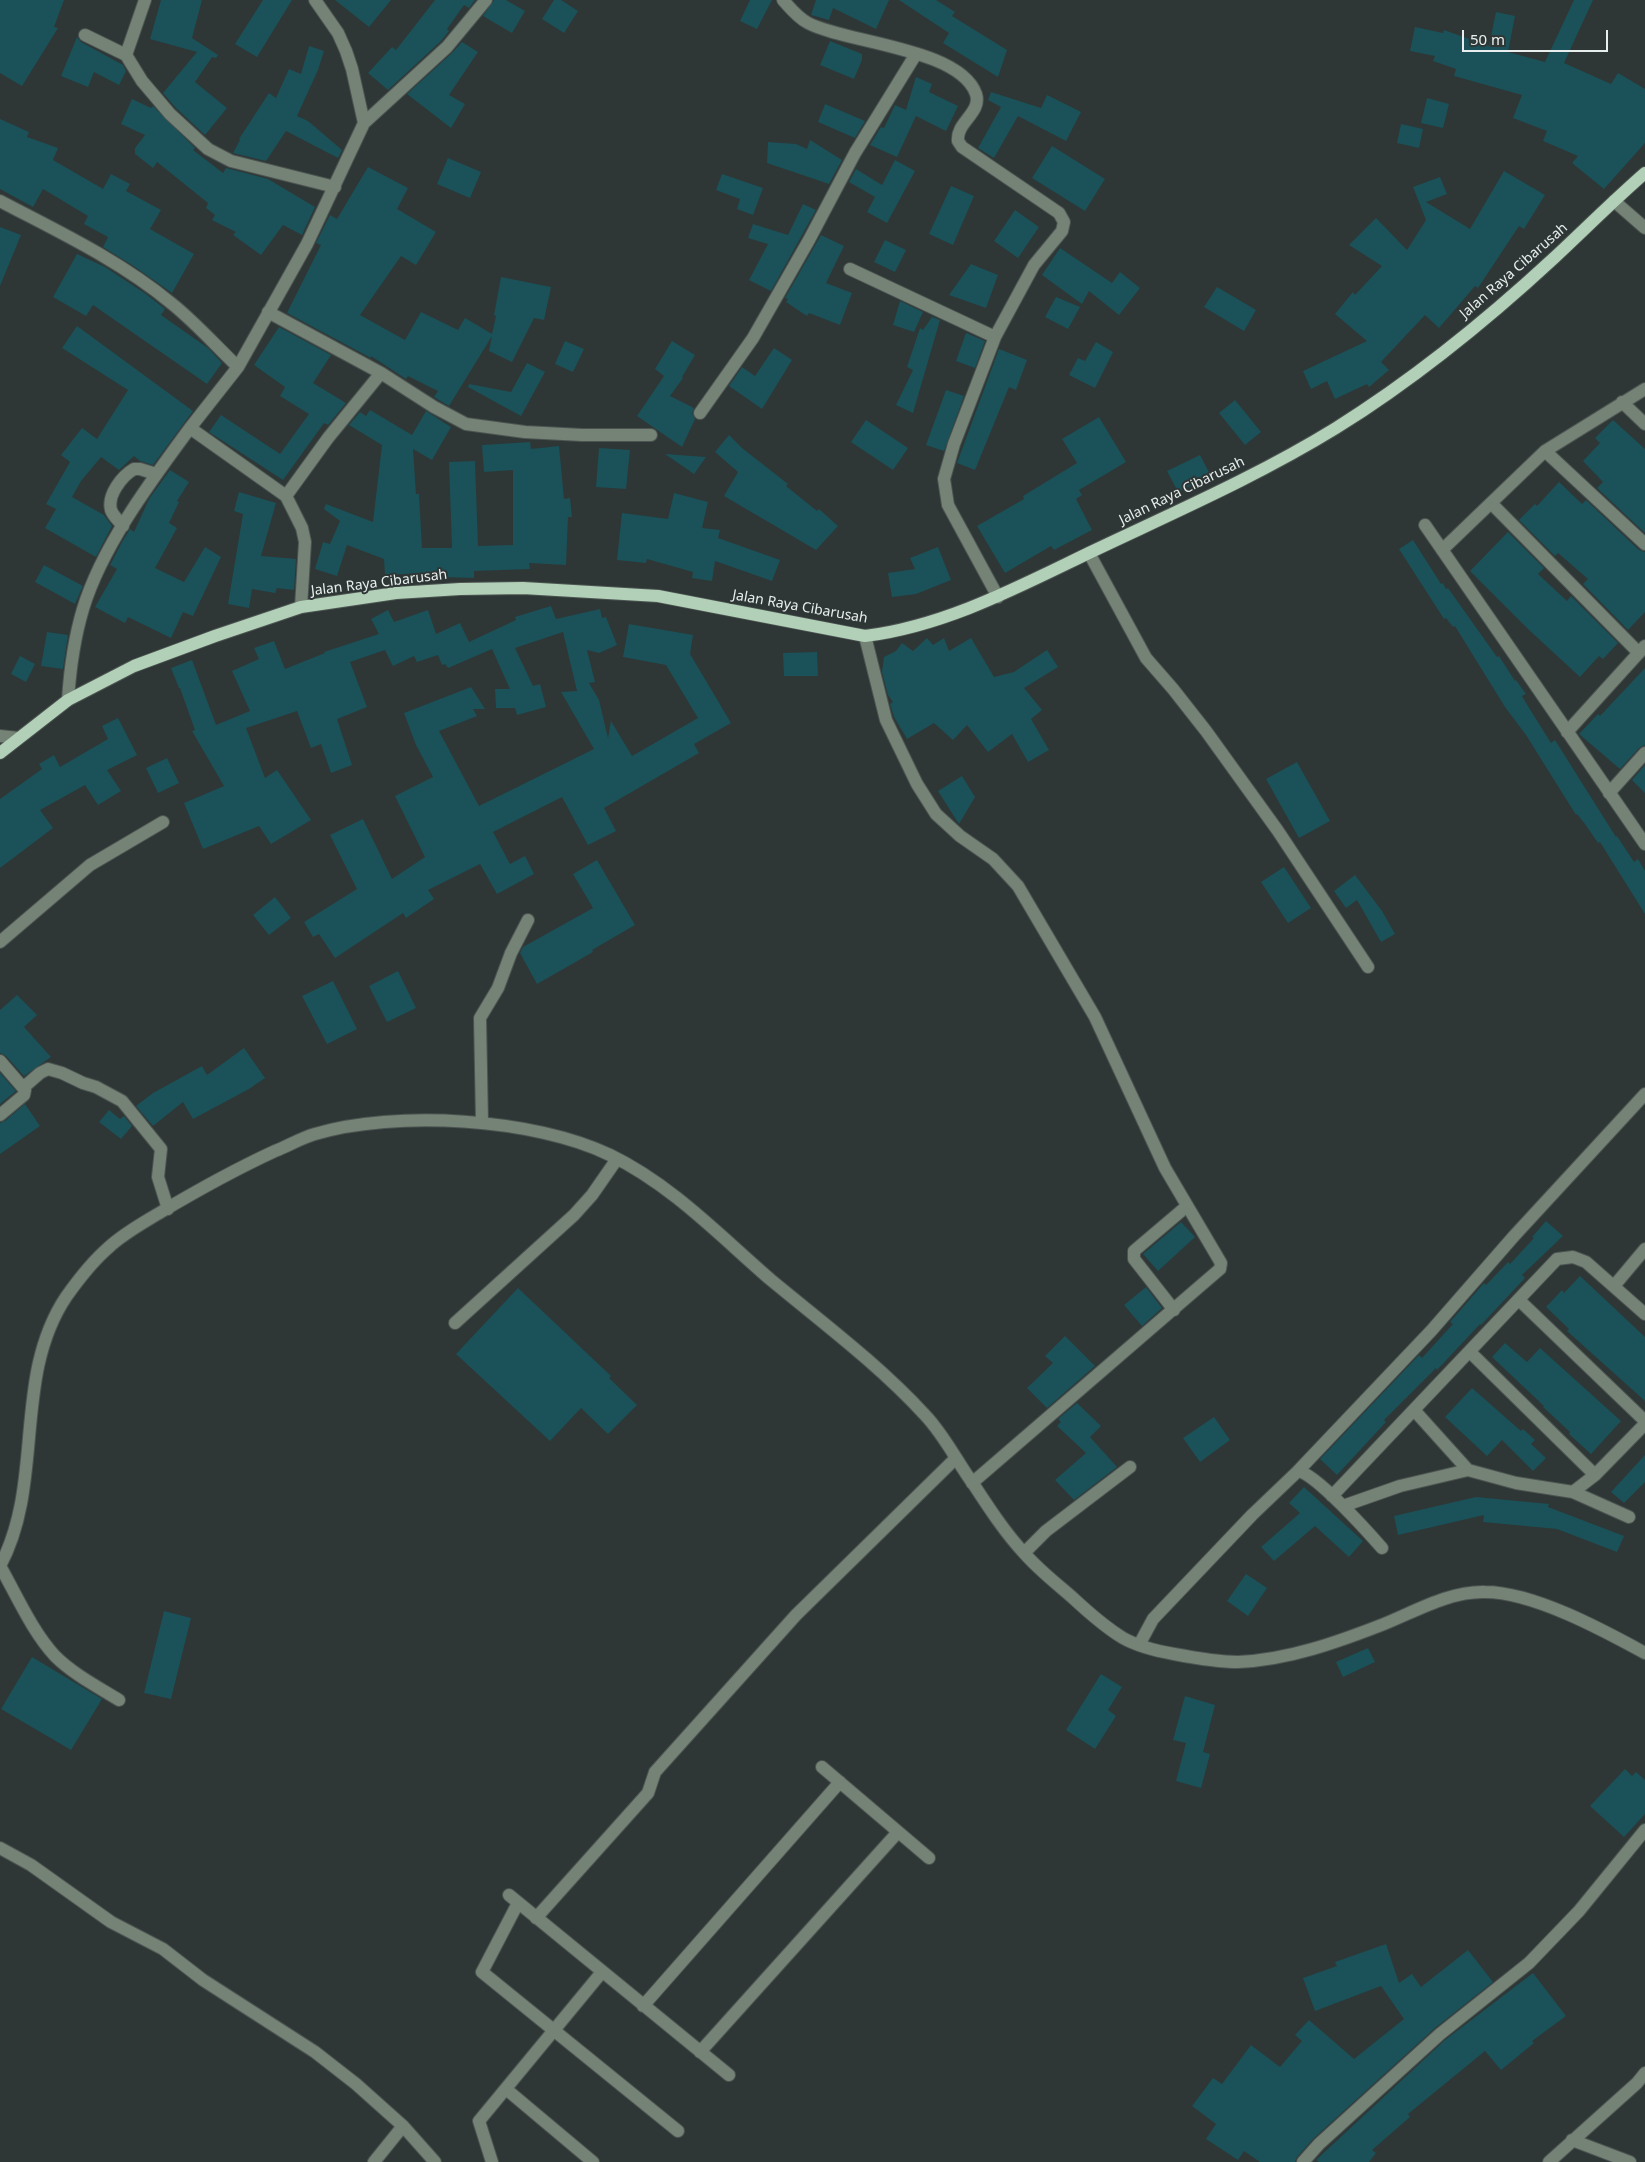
<!DOCTYPE html>
<style>
body{margin:0}
#map{position:relative;width:1645px;height:2162px;overflow:hidden;background:#2e3735;font-family:"Noto Sans",sans-serif}
canvas{display:block}
.scale{position:absolute;left:1462px;top:30px;width:146px;height:22px;box-sizing:border-box;border:2px solid #e8eeed;border-top:0;padding-left:6px;font-size:15px;line-height:18px;white-space:nowrap;color:#e8eeed;-webkit-text-stroke:4px #2e3735;paint-order:stroke}
</style>
<div id="map">
<canvas width="1645" height="2162"></canvas>
<div class="scale">50 m</div>
</div>
<script>
const c = document.querySelector('canvas').getContext('2d');
c.lineJoin = 'round';
function paint(path, color) {
  c.fillStyle = color;
  c.fill(path, 'evenodd');
}
function trace(path, color, width, dash) {
  c.strokeStyle = color;
  c.lineWidth = width;
  c.lineCap = dash ? 'butt' : 'round';
  c.setLineDash(dash || []);
  c.stroke(path);
}
function drawText(font, color, halo, rows, align = 'center') {
  c.font = font + ' "Noto Sans",sans-serif';
  c.lineWidth = 4;
  c.setLineDash([]);
  c.textBaseline = 'middle';
  c.strokeStyle = halo;
  c.fillStyle = color;
  for (const [text, x, y, turn = 0] of rows) {
    c.save();
    c.translate(x, y);
    c.rotate((+turn || 0) * Math.PI / 180);
    c.textAlign = isNaN(turn) ? turn : align;
    if (halo) c.strokeText(text, 0, 0);
    c.fillText(text, 0, 0);
    c.restore();
  }
}
const building = new Path2D(`
 M0,0H64L54,27L58,28L22,86L0,73Z
 M161,0H202L192,38L218,55L216,58L212,57L195,82L227,108L205,135L176,108L163,93L197,52L150,39Z
 M263,0H292L257,57L235,44Z
 M335,0H391L369,27Z
 M435,0H475L469,8L464,5L447,29L449,31L441,41L388,90L368,73L392,47L396,50Z
 M494,0H506L525,11L512,33L483,16Z
 M554,0H561L578,11L564,33L542,19Z
 M750,0H772L757,29L740,21Z
 M816,0H889L876,29L833,8L829,20L811,15Z
 M899,0H936L955,12L952,16L1007,50L998,77L943,43L949,33Z
 M1574,0H1593L1564,63L1611,84L1618,73L1645,89V143L1604,189L1572,163L1578,156L1543,141L1547,131L1513,118L1522,95L1454,76L1456,69L1433,61L1435,56L1410,51L1415,27L1443,33L1444,30L1489,46L1496,12L1515,16L1508,52L1545,62Z
 M77,37L81,42L123,65L126,71L119,85L94,72L88,87L61,76Z
 M830,41L862,54V60L854,79L820,65Z
 M462,42L478,52L449,95L465,104L451,128L407,94L452,53Z
 M309,46L324,51L318,70L297,116L308,121L342,150L338,158L286,131L266,161L233,153L240,140L239,139L269,93L276,98L289,69L301,74Z
 M916,77L932,84L929,92L958,106L946,131L916,116L897,157L870,145L881,127L884,128L895,105L906,110Z
 M991,92L1041,108L1047,95L1081,112L1066,141L1018,116L994,158L978,148L1001,107L988,100Z
 M1427,98L1449,104L1443,128L1421,123Z
 M132,99L151,108L153,106L195,148L193,150L223,173L226,168L268,179L315,207L302,235L283,225L261,255L233,235L236,232L212,220L215,215L206,208L208,203L157,162L153,168L135,154V148L145,135L121,124Z
 M825,104L865,121L855,138L818,122Z
 M0,119L29,132L27,137L58,148L53,160L103,189L111,174L130,184L126,191L161,210L150,229L194,254L172,293L135,267L103,247L108,237L84,224L88,216L43,189L33,207L0,189Z
 M1401,124L1423,129L1419,148L1397,143Z
 M810,140L842,160L829,184L767,163L768,142L796,144L807,149Z
 M1052,146L1105,179L1085,211L1032,178Z
 M448,158L481,172L470,198L437,184Z
 M895,160L915,171L887,223L867,212L875,197L849,182L856,169L882,185Z
 M368,167L408,188L397,209L436,232L416,265L401,256L360,315L405,340L421,312L458,330L465,318L492,334L496,316L494,315L501,277L551,287L544,320L534,318L512,362L489,351L492,336L449,406L434,397L438,391L408,376L406,379L371,356V358L287,313L321,245L316,243L330,215L337,219Z
 M1504,171L1545,195L1524,229L1519,226L1478,288L1475,286L1439,328L1425,315L1381,362L1389,370L1369,387L1367,384L1335,399L1327,381L1311,389L1303,371L1367,341L1335,314L1353,292L1355,295L1382,266L1349,245L1376,218L1407,250L1426,220L1413,187L1440,177L1447,194L1426,202L1470,229Z
 M722,174L763,188L753,215L737,209L740,199L716,190Z
 M951,186L974,196L953,245L929,234Z
 M803,204L816,210L771,291L749,280L768,244L748,238L753,224L788,235Z
 M1015,210L1039,227L1018,258L994,241Z
 M0,227L21,235L0,286Z
 M821,235L844,246L826,283L852,293L840,325L809,313L807,316L786,302L788,299L785,298Z
 M885,240L906,250L895,272L874,262Z
 M1060,248L1112,283L1120,272L1140,288L1119,315L1089,291L1082,304L1042,275Z
 M77,254L105,267L146,294L165,309L161,315L208,348L222,363L207,384L93,305L86,316L53,297Z
 M971,264L998,275L986,308L949,295Z
 M1217,287L1256,310L1244,331L1204,307Z
 M1056,297L1080,307L1068,329L1045,317Z
 M900,301L923,312L914,332L893,325Z
 M932,317L940,320L913,413L896,405L913,370L907,367L920,328L923,330Z
 M77,326L193,411L153,465L140,461L134,456L119,470L101,457L81,481L72,497L104,515L112,526L96,557L45,528L56,509L46,504L70,462L61,455L82,428L97,439L128,390L62,348Z
 M279,327L331,355L313,383L346,403L328,425L324,423L283,480L209,432L221,415L280,454L309,414L280,396L285,387L254,365Z
 M966,333L985,341L975,368L956,361Z
 M565,341L584,349L573,372L555,364Z
 M672,341L695,355L682,377L683,378L670,396L694,408L692,413L695,419L682,447L637,416L664,376L655,369Z
 M1096,342L1113,352L1095,388L1069,375L1078,358L1085,361Z
 M774,348L792,360L762,409L729,386L742,367L755,376Z
 M999,349L1027,360L1016,390L1009,387L975,470L957,463Z
 M527,363L545,372L521,416L468,387L469,384L511,392Z
 M946,390L964,396L944,451L926,445Z
 M1235,400L1261,432L1245,445L1219,413Z
 M370,410L412,435L426,411L451,427L432,460L413,449L416,494H419L422,548H452L449,462L475,461L478,546L513,545V470L484,472L482,445L530,442L531,449L559,446L564,499L570,498L572,517H568L566,565L529,563L530,569L474,571V578L443,577V572L385,575L384,559L347,545L337,576L315,569L323,542L330,544L340,521L324,509L326,504L373,522L382,445L349,425L360,412L366,416Z
 M1099,417L1126,462L1079,490L1082,495L1076,499L1092,530L1054,550L1051,546L1005,573L977,526L1024,499L1023,496L1077,463L1062,439Z
 M866,420L908,448L893,470L851,442Z
 M1613,420L1645,449V533L1597,488L1603,482L1583,461L1600,443L1595,438Z
 M729,435L742,448L788,484L786,486L817,511L819,509L838,526L816,550L724,496L738,472L715,452Z
 M599,448L630,450L626,489L596,487Z
 M665,454L706,457L694,474Z
 M1200,455L1211,476L1178,492L1167,471Z
 M170,470L189,482L177,501L179,502L169,523L177,528L155,568L184,582L205,547L221,557L193,616L183,612L171,638L128,617L125,623L95,607L117,569L110,565L122,542L130,529L134,532L149,499Z
 M1559,482L1582,504L1586,500L1639,550L1645,552V612L1628,630L1583,584L1588,579L1558,553L1555,556L1519,520L1535,504L1537,506Z
 M239,492L276,503L261,556L296,559L294,590L277,588L275,593L252,589L249,608L228,604L243,514L234,511Z
 M674,493L708,502L702,528L720,530L718,538L780,560L772,581L715,561L712,581L692,578L693,572L647,559L646,563L617,560L622,513L668,519Z
 M1508,532L1544,568L1538,574L1567,601L1571,596L1618,643L1603,659L1599,656L1580,677L1528,629L1470,571Z
 M1413,540L1441,584L1443,583L1446,589L1448,588L1497,657L1499,656L1515,681L1516,680L1526,694L1522,696L1531,711L1551,743L1555,740L1616,837L1617,836L1634,862L1638,859L1645,871V914L1600,842L1598,843L1585,824L1577,814L1576,815L1526,735L1505,707L1455,626L1453,627L1446,618L1444,619L1399,549Z
 M938,547L951,580L916,594L892,597L888,573L915,569L910,558Z
 M44,565L83,586L75,604L35,582Z
 M551,606L556,619L600,609L602,618L606,617L617,645L599,653L587,650L595,682L589,683L599,700L608,738L611,721L632,756L698,718L666,665L623,657L629,624L693,635L690,654L731,723L694,744L699,753L604,808L616,831L588,845L562,797L493,832L510,864L525,856L534,874L497,894L480,864L428,890L434,899L406,918L403,913L335,958L319,934L313,937L304,922L357,889L330,835L363,819L392,879L425,857L395,796L433,777L416,745L404,713L471,687L485,709H473L477,716L439,731L479,806L594,749L561,692L577,691L563,632L515,648L533,686L540,684L546,707L517,715L515,708H496L495,689H510L492,649L448,668L445,664L442,665L438,655L417,662L414,656L393,666L385,650L350,662L367,707L337,719L352,765L331,773L321,744L311,748L297,711L246,728L265,778L277,770L311,820L271,844L259,826L203,849L184,803L224,786L192,731L195,730L180,688H179L171,668L192,660L216,725L250,711L232,671L259,659L254,648L274,641L285,669L325,653L324,652L379,634L371,619L388,610L394,622L428,610L436,634L460,623L469,642L516,620L515,617Z
 M47,632L68,635L63,669L41,666Z
 M927,638L933,645L944,638L949,651L971,638L994,677L1014,672L1047,650L1058,667L1024,688L1042,710L1031,719L1049,750L1028,762L1012,734L988,752L967,725L953,740L934,723L907,739L894,717L890,704L893,702L888,695L882,672L884,657L896,651L902,643L913,651Z
 M817,652L818,676H784L783,653Z
 M20,656L35,664L26,682L11,674Z
 M1645,668V745L1639,748L1620,769L1579,734L1598,714L1600,716Z
 M118,718L137,755L107,770L121,791L98,805L85,785L40,810L53,828L0,868V799L42,769L39,764L54,755L60,767L108,739L102,726Z
 M167,758L179,783L158,793L146,768Z
 M1297,762L1330,821L1299,838L1266,779Z
 M1645,765V793L1632,780Z
 M962,776L975,797L959,824L938,791Z
 M597,860L635,925L592,950L593,952L537,984L520,953L523,947L593,908L573,874Z
 M1284,867L1311,908L1288,923L1261,882Z
 M1355,875L1382,911L1395,934L1381,942L1357,900L1346,908L1334,891Z
 M275,897L291,918L269,935L253,915Z
 M398,971L416,1008L387,1022L369,986Z
 M333,981L357,1029L327,1044L302,996Z
 M17,995L37,1015L24,1027L51,1057L24,1076L6,1056L0,1053V1010Z
 M244,1048L265,1078L249,1089L193,1119L183,1102L153,1126L136,1106L153,1093L202,1066L207,1075Z
 M0,1073L16,1091L0,1104Z
 M25,1104L40,1126L0,1154V1123L5,1121Z
 M109,1110L120,1119L124,1116L132,1126L121,1139L99,1122Z
 M1546,1221L1563,1236L1522,1275L1525,1278L1481,1325L1480,1324L1437,1370L1436,1368L1384,1420L1386,1422L1337,1475L1320,1459L1419,1355L1422,1358L1453,1324L1450,1322L1484,1283L1486,1285L1508,1262L1510,1264L1534,1238L1532,1237Z
 M1181,1222L1195,1237L1158,1271L1143,1254Z
 M1580,1276L1645,1337V1401L1567,1331L1569,1329L1546,1307L1562,1290L1564,1293Z
 M1146,1287L1162,1308L1142,1326L1124,1305Z
 M518,1288L611,1376L609,1378L637,1405L608,1434L581,1408L550,1441L456,1354Z
 M1065,1336L1095,1366L1047,1408L1027,1388L1053,1363L1045,1356Z
 M1505,1343L1527,1362L1540,1348L1621,1421L1591,1454L1569,1434L1570,1432L1543,1407L1544,1406L1492,1357Z
 M1472,1388L1521,1431L1523,1429L1535,1440L1531,1444L1546,1458L1533,1471L1502,1440L1487,1456L1445,1417Z
 M1077,1403L1101,1426L1090,1437L1117,1467L1074,1500L1055,1480L1086,1453L1057,1426L1061,1422L1058,1419Z
 M1214,1417L1230,1440L1200,1462L1183,1438Z
 M1645,1455V1482L1624,1503L1611,1492Z
 M1304,1487L1363,1541L1349,1557L1315,1526L1274,1561L1261,1547L1300,1513L1289,1503Z
 M1476,1497L1549,1504L1548,1507L1624,1536L1617,1552L1557,1529L1483,1522L1484,1515L1398,1535L1394,1516Z
 M1246,1574L1267,1588L1248,1616L1227,1601Z
 M164,1611L191,1618L171,1699L144,1693Z
 M1368,1648L1375,1662L1343,1677L1336,1662Z
 M32,1657L102,1699L71,1750L1,1709Z
 M1101,1674L1122,1687L1108,1710L1116,1716L1095,1749L1066,1730Z
 M1185,1696L1215,1705L1203,1752L1210,1754L1201,1788L1176,1781L1186,1743L1173,1740Z
 M1625,1769L1632,1776L1636,1772L1645,1780V1814L1624,1837L1590,1806Z
 M1386,1944L1399,1983L1412,1974L1421,1987L1468,1950L1493,1982L1435,2028L1314,2138L1297,2157L1295,2162H1260L1244,2151L1238,2160L1206,2139L1216,2124L1192,2106L1213,2078L1222,2084L1251,2045L1280,2067L1302,2041L1295,2035L1309,2020L1354,2059L1404,2019L1381,1986L1315,2011L1303,1978L1337,1966L1335,1962Z
 M1533,1973L1566,2016L1532,2041L1534,2043L1501,2070L1485,2051L1408,2114L1410,2117L1372,2150L1376,2153L1369,2162H1319L1316,2160L1445,2040Z`);
const minor = new Path2D(`
 M783,0C790,8 798,18 808,23C846,43 960,48 976,94C982,113 956,122 958,141L962,147L1059,213L1064,222L1062,231L1034,265L995,337L954,444L944,479L948,505L998,597
 M85,35L126,55L142,81L170,114L208,149L231,161L335,187
 M126,55L145,0
 M364,123L447,47L486,0
 M0,201C59,232 119,260 171,303C195,322 216,346 238,367
 M1614,201L1645,228
 M850,269L995,337
 M268,312L381,373L434,407L466,424L525,432L582,435H651
 M1622,402L1645,424
 M700,413L753,338L809,240L855,153L916,54
 M1545,451L1645,544
 M286,496L328,438L381,373
 M1491,503L1639,653
 M1425,525L1645,844
 M123,526C119,521 113,516 111,510C107,495 122,476 134,469H140L156,474
 M1442,550L1545,451L1645,389
 M1089,553L1146,658L1173,689L1206,731L1278,831L1368,967
 M301,607L305,542L302,528L286,496L190,428L238,367L307,244L364,123L352,69L346,51L338,33L315,0
 M865,636L886,720L917,784L936,814L960,836L993,859L1018,886L1095,1017L1165,1168L1221,1263L1220,1269L1199,1287L972,1483
 M68,700C70,669 74,639 83,609C102,546 151,481 190,428
 M1567,732L1645,646
 M0,736L18,738
 M1609,793L1645,753
 M0,942L90,865L163,822
 M0,1061L25,1090L24,1095L0,1115
 M24,1087L40,1073L48,1069L62,1073L83,1083L96,1087L122,1101L161,1149L158,1177L168,1209
 M482,1122L480,1018L498,988L511,953L528,920
 M1614,1286L1645,1249
 M1519,1300L1645,1421
 M1174,1310L1134,1259V1251L1187,1206
 M455,1323L574,1215L592,1195L617,1159
 M1470,1352L1595,1475
 M1414,1410L1468,1470
 M1298,1471L1431,1331L1514,1236L1645,1094
 M1573,1492L1595,1475L1645,1424
 M1332,1496L1557,1259L1573,1257L1586,1262L1645,1314
 M1343,1506L1400,1486L1468,1470L1516,1483L1573,1492L1629,1517
 M1024,1553L1046,1531L1130,1467
 M0,1566C45,1482 12,1378 66,1297C78,1280 92,1262 108,1248C124,1233 143,1223 161,1212C198,1190 236,1169 275,1151C288,1146 301,1138 315,1134C395,1110 534,1118 610,1155C672,1185 720,1236 771,1280C823,1323 879,1365 925,1415C945,1436 957,1462 974,1485C989,1508 1006,1534 1025,1554C1039,1570 1057,1584 1073,1598C1088,1612 1105,1627 1123,1638C1139,1647 1157,1651 1174,1654C1195,1658 1217,1662 1238,1662C1288,1660 1338,1642 1384,1624C1416,1611 1450,1591 1485,1592C1533,1592 1603,1630 1645,1653
 M0,1566C17,1596 32,1631 55,1656C73,1674 98,1687 119,1700
 M1139,1645L1153,1619L1252,1515L1298,1471C1316,1474 1368,1532 1382,1548
 M822,1767L929,1858
 M0,1848L31,1865L111,1922L163,1949L203,1980L315,2052L356,2084L403,2126
 M509,1895L729,2075
 M518,1903L482,1972L678,2131
 M536,1918L648,1793L655,1772L796,1615L956,1458
 M643,2006L840,1782
 M700,2052L898,1832
 M506,2089L593,2162
 M1572,2140L1630,2162
 M374,2162L403,2126L435,2162
 M492,2162L479,2121L602,1972
 M1303,2162L1319,2144L1440,2034L1529,1963L1579,1911L1645,1830
 M1549,2162L1637,2083L1645,2073`);
const major = new Path2D(`
 M0,753L68,700L134,666L215,636L301,607L396,593L460,589L523,588L658,596L865,636C946,626 1020,586 1093,551C1175,512 1258,476 1336,428C1413,380 1487,320 1554,258C1584,230 1614,200 1645,173`);
const streetNames = [
 ["Jalan Raya Cibarusah",1514,271,-41],
 ["Jalan Raya Cibarusah",1182,491,-26],
 ["Jalan Raya Cibarusah",379,583,-7],
 ["Jalan Raya Cibarusah",800,607,10]
];
paint(building, '#1b5159');
trace(minor, '#4c5452', 14);
trace(major, '#4c5452', 14);
trace(minor, '#748376', 12);
trace(major, '#b1d0b7', 12);
drawText('14px', '#e8eeed', '#2e3735', streetNames);
</script>
